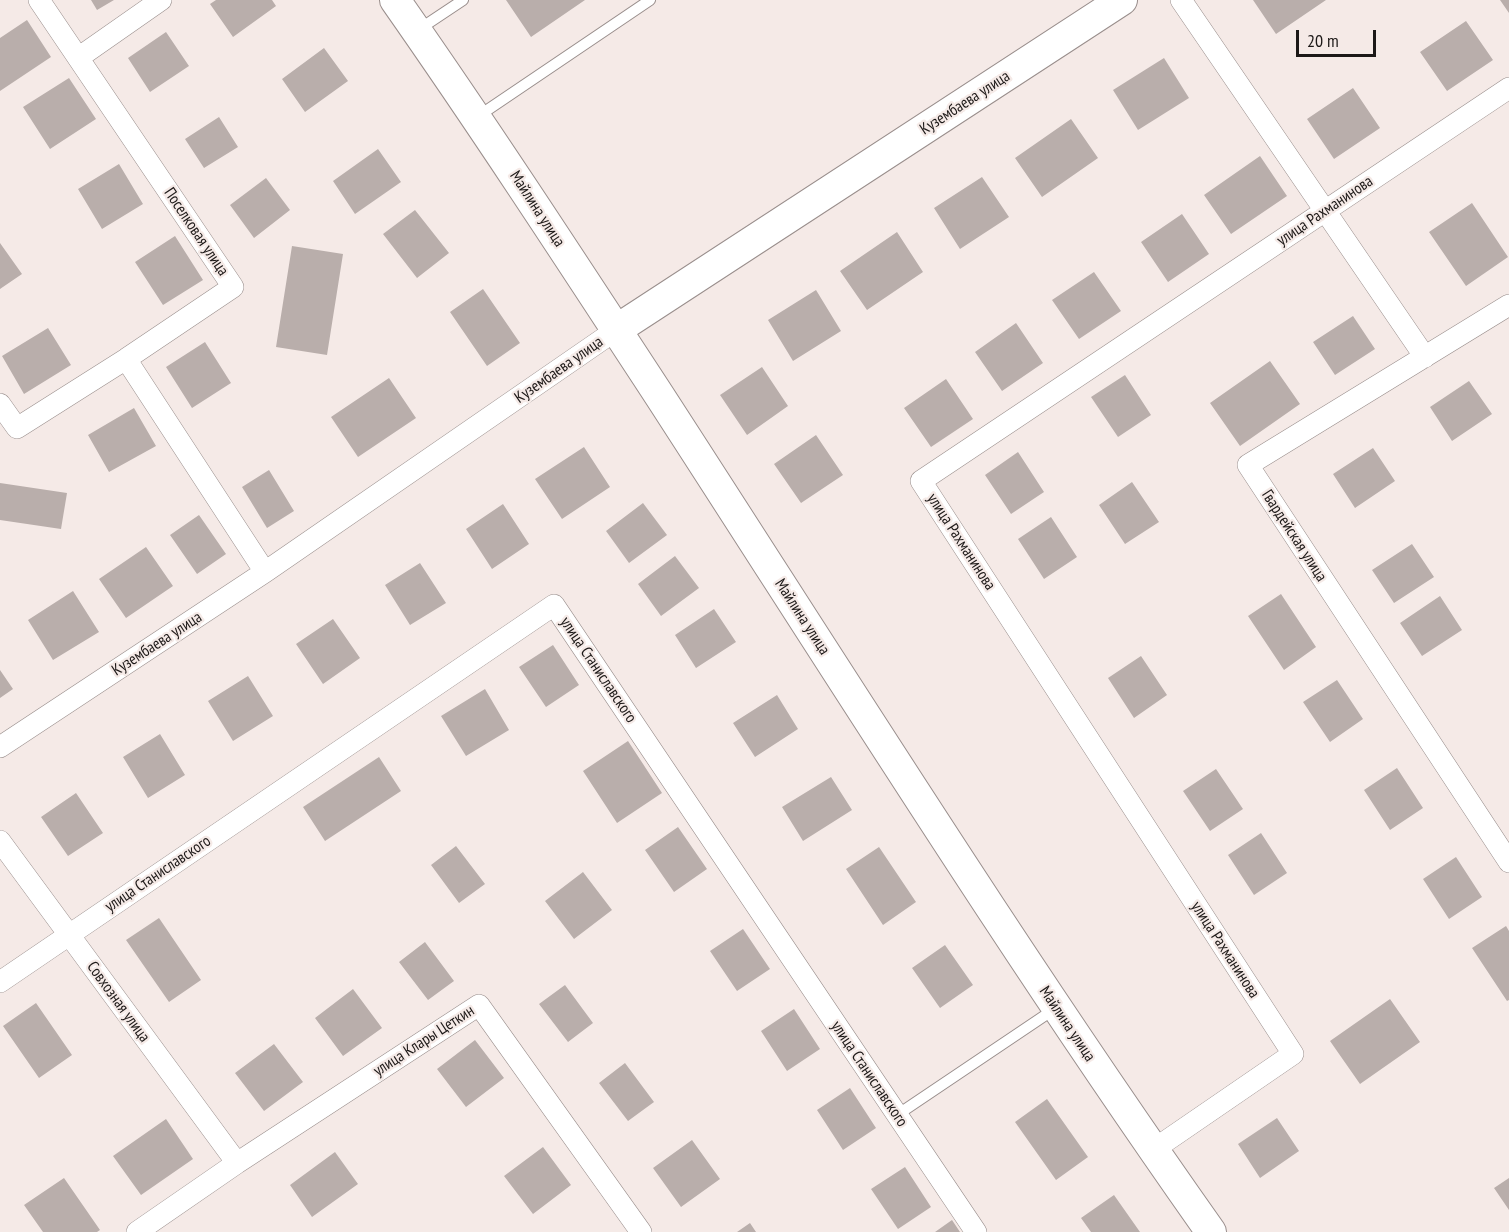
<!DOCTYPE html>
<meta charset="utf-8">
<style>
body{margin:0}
#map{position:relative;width:1509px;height:1232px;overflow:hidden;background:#f5eae7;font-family:"PT Sans Narrow",sans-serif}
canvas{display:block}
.scale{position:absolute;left:1296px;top:30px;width:80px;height:27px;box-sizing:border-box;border:3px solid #1c1817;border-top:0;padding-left:8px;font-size:18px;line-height:21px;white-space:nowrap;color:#1c1817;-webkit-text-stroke:4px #f5eae7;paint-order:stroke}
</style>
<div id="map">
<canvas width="1509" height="1232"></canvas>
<div class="scale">20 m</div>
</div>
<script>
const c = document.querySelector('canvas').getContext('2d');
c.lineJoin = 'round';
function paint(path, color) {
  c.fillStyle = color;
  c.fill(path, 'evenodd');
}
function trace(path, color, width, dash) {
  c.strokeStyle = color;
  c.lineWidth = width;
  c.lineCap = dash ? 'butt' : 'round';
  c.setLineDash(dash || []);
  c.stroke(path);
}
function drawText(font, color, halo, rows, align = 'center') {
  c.font = font + ' "PT Sans Narrow",sans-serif';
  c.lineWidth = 4.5;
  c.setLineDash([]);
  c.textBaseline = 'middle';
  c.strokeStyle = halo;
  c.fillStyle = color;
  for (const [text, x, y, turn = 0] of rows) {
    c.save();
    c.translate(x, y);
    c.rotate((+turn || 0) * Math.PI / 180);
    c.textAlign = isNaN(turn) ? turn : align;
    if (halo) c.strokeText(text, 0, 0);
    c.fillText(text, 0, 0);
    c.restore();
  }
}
const building = new Path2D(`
 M91,0H114L97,10Z
 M216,0H272L276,6L233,37L210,4Z
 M506,0H585L531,37Z
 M1253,0H1326L1276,34Z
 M1500,0H1509V13Z
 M27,20L51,57L0,91V38Z
 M1466,21L1493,60L1447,91L1420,52Z
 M166,32L189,66L150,92L128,58Z
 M324,48L348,81L305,112L282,79Z
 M1164,58L1189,98L1138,130L1113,90Z
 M69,78L96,119L50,149L23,107Z
 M1353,88L1380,128L1334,159L1307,119Z
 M219,117L238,147L204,168L185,139Z
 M1071,119L1098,158L1042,197L1015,158Z
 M378,149L401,182L355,214L333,181Z
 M1260,156L1287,196L1231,234L1204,195Z
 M119,164L143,204L102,229L78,189Z
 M982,177L1009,217L960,249L934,208Z
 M266,178L290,210L254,238L230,205Z
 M1472,203L1508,257L1466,286L1429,232Z
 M415,210L449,253L417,278L383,234Z
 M1182,214L1209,254L1168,282L1141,242Z
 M897,232L923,272L867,310L840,271Z
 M175,236L203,280L163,305L135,262Z
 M0,243L22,274L0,289Z
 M292,246L343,254L327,355L276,347Z
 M1094,272L1121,311L1079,339L1052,300Z
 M483,289L520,343L487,366L450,312Z
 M816,290L841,331L793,361L768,320Z
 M1353,316L1375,349L1335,375L1313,342Z
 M1016,323L1043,363L1002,391L975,352Z
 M48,328L71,365L24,394L2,356Z
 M205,342L231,383L192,408L166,367Z
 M1270,361L1300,404L1240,446L1210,403Z
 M762,367L788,406L747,435L720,395Z
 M1125,375L1151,415L1118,437L1091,397Z
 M389,378L416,418L358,457L331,417Z
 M946,379L973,419L931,447L904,408Z
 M1469,381L1492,414L1452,441L1430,407Z
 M134,408L156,446L109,472L88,435Z
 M816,435L843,475L801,503L774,464Z
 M584,447L610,487L562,519L535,479Z
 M1373,448L1395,481L1355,508L1333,474Z
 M1018,452L1044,492L1011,514L985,475Z
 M269,470L294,511L267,528L242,487Z
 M1132,482L1159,522L1125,544L1099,505Z
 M0,483L67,493L61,529L0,520Z
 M643,503L667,535L629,563L606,531Z
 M503,504L529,544L492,569L466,529Z
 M199,515L226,554L197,574L170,535Z
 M1051,517L1077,557L1044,579L1018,539Z
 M1412,544L1434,577L1394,603L1372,570Z
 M146,547L173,586L126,618L99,579Z
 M675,556L699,588L661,616L638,584Z
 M420,563L446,603L410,625L385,585Z
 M73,591L99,632L53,660L28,620Z
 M1281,594L1316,647L1284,670L1248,616Z
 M1440,596L1462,630L1422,656L1400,623Z
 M714,609L736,642L696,668L675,635Z
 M333,619L360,658L323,684L296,644Z
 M553,645L579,685L546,707L519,667Z
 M1141,656L1167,695L1134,718L1108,678Z
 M0,670L13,689L0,698Z
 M248,676L273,716L233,741L208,701Z
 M1337,680L1363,719L1330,742L1303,702Z
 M485,689L509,730L466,756L441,716Z
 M777,695L798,729L755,757L733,723Z
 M160,734L185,775L148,798L123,757Z
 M628,741L662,793L617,823L583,771Z
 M379,757L401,791L325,841L303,807Z
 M1397,768L1423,808L1390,830L1364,790Z
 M1216,769L1243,809L1210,831L1183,791Z
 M831,777L852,810L803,841L782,807Z
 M76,793L103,833L68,856L41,817Z
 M678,827L707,869L674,892L645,850Z
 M1261,833L1287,873L1254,895L1228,855Z
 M456,846L485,884L459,903L431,865Z
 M879,847L916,902L883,925L846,869Z
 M1456,857L1482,897L1449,919L1423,879Z
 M583,872L612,910L574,939L545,901Z
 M159,918L201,980L169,1002L126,940Z
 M1506,926L1509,931V1000L1507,1001L1472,948Z
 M743,929L770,969L737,991L710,951Z
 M425,942L454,981L428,1000L399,962Z
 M945,945L973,985L940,1008L912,968Z
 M565,985L593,1023L568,1042L539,1004Z
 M353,989L382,1028L343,1056L315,1018Z
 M1390,999L1420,1042L1360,1084L1330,1041Z
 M36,1003L72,1055L39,1078L3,1026Z
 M794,1009L820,1049L787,1071L761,1031Z
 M475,1040L504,1078L466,1107L437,1069Z
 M274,1044L303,1082L264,1111L235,1073Z
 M625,1063L654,1102L628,1121L599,1083Z
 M850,1088L876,1128L843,1150L817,1110Z
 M1047,1099L1088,1157L1056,1180L1015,1122Z
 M1277,1118L1299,1151L1260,1178L1238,1144Z
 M166,1119L193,1159L141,1195L113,1156Z
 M692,1140L720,1179L681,1207L653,1168Z
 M543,1147L571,1185L533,1214L504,1176Z
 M335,1152L358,1184L312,1217L290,1185Z
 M905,1167L931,1207L898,1229L871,1189Z
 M64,1178L100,1230L97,1232H43L24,1205Z
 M1509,1178V1210L1494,1188Z
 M1114,1195L1140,1232H1091L1081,1218Z
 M952,1220L960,1232H935Z
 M750,1223L756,1232H737Z`);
const lane = new Path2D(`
 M418,30L463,0
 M477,117L650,0
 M897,1115L1056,1008`);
const street = new Path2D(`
 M1181,0L1425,357
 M78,58L161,0
 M1509,305L1248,465L1509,862
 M126,359L265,572
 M0,404L17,428L126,359L233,287L39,0
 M0,747L265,572L616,330
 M0,841L237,1163
 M0,982L554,605L976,1232
 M1153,1150L1293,1054L921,481L1509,88
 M137,1232L237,1163L479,1005L641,1232`);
const secondary = new Path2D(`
 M395,0C486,130 572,262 659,395C841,676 1018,959 1211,1232
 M616,330L1122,0`);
const streetNames = [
 ["Кузембаева улица",965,103,-33],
 ["Майлина улица",537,209,57],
 ["улица Рахманинова",1325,211,-34],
 ["Поселковая улица",196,232,56],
 ["Кузембаева улица",559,370,-35],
 ["Гвардейская улица",1294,536,57],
 ["улица Рахманинова",961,542,57],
 ["Майлина улица",802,617,57],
 ["Кузембаева улица",157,644,-33],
 ["улица Станиславского",598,670,56],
 ["улица Станиславского",158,874,-34],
 ["улица Рахманинова",1225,950,57],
 ["Совхозная улица",118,1002,54],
 ["Майлина улица",1067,1024,56],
 ["улица Клары Цеткин",424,1041,-33],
 ["улица Станиславского",869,1074,56]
];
paint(building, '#b9aeab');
trace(lane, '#998e8c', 12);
trace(street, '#998e8c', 22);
trace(secondary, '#998e8c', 32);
trace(lane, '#fff', 10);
trace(street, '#fff', 21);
trace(secondary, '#fff', 30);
drawText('16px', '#1c1817', '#f5eae7', streetNames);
</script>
